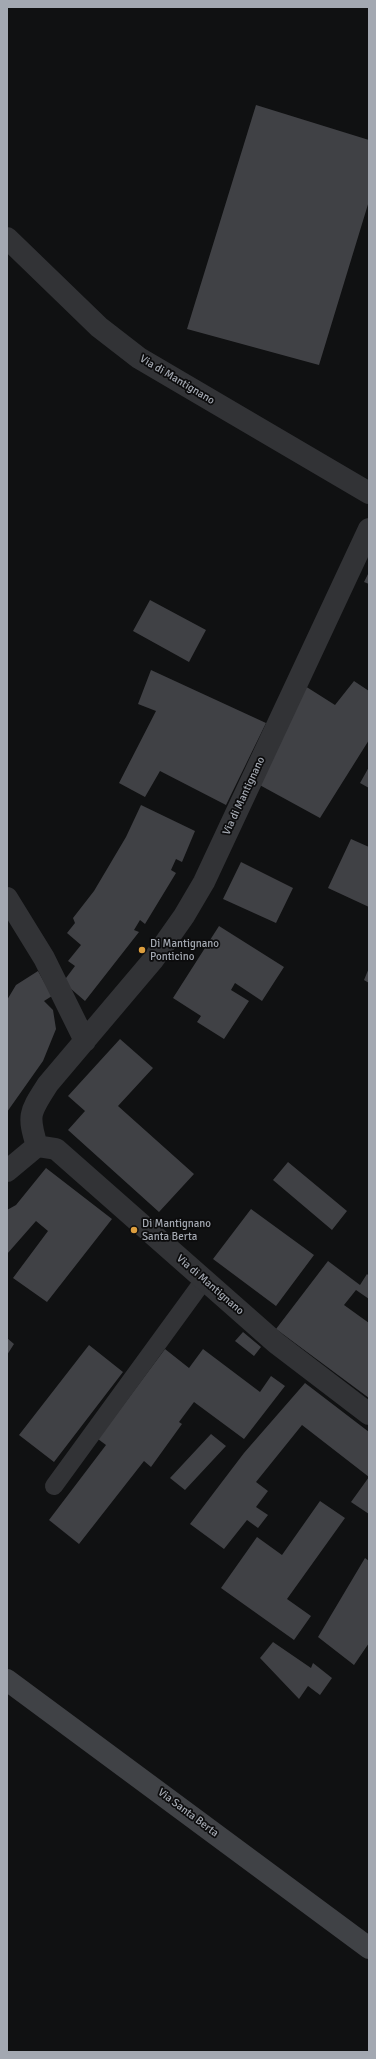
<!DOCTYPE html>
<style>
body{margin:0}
#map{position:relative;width:376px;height:2059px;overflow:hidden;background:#101112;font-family:Signika,sans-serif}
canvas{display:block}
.frame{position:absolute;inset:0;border:8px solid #a3a8b1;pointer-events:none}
</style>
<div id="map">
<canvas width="376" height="2059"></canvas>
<div class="frame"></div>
</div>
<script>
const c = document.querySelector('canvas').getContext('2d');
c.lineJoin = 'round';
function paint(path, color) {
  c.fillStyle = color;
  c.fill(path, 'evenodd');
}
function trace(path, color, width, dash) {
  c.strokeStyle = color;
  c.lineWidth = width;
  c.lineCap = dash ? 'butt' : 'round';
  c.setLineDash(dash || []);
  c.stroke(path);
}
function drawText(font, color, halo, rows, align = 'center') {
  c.font = font + ' Signika,sans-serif';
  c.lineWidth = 3.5;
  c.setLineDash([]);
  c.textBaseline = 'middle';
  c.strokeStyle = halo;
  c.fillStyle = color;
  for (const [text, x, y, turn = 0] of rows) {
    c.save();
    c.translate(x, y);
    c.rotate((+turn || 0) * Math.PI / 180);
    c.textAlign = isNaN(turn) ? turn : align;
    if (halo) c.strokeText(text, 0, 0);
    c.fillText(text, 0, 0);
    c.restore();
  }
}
const building = new Path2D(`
 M256,105L369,140V201L319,365L187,329Z
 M369,572V584L364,582Z
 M150,600L206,630L189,662L133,631Z
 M151,670L266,723L226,805L160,771L145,797L119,783L156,711L138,704Z
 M354,681L369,691V740L320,818L256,783L305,686L335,705Z
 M369,767V788L360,783Z
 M141,805L195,831L182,862L176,859L171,870L176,873L145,924L140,920L134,930L139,932L85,1001L63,982L75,966L68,961L81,945L67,933L75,923L73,918L94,891L126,837Z
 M351,839L369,847V907L328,888Z
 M241,862L293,888L276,923L223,899Z
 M219,926L284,967L262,1001L235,983L231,990L249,1001L224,1039L197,1022L201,1016L173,998Z
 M369,968V983L364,980Z
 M38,971L52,996L44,1001L53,1010L56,1029L43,1061L7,1112V1000L16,985Z
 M120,1039L153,1068L118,1106L194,1174L159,1212L68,1130L85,1111L68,1096Z
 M288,1162L347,1211L332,1230L273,1180Z
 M46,1168L112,1219L47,1302L13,1278L48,1231L36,1221L7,1254V1210L16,1205Z
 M251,1209L314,1255L276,1306L213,1259Z
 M328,1261L360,1285L367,1274L369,1276V1299L356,1290L344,1305L369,1323V1398L276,1329Z
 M243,1332L261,1347L254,1356L235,1341Z
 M7,1338L14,1344L7,1355Z
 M89,1345L123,1372L54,1462L19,1435Z
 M165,1349L189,1368L203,1349L260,1392L271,1376L285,1386L244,1439L194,1402L179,1422L182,1424L151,1467L144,1461L79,1544L49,1520L106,1445L98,1439Z
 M305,1383L369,1432V1514L351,1502L369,1477L302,1425L256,1482L268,1491L256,1507L268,1515L258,1528L247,1520L224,1549L190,1524L244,1453Z
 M211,1434L226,1446L185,1490L170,1478Z
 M320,1501L345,1518L287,1599L311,1616L294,1640L221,1588L257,1537L282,1555Z
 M365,1558L369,1561V1643L354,1665L318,1637Z
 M273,1642L311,1668L313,1663L332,1678L320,1695L308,1686L299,1699L260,1658Z`);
const lane = new Path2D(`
 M54,1486L204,1280`);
const street = new Path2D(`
 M7,238L99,327L139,358L369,493
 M7,898L44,958L85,1041
 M37,1146C27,1114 30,1112 48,1084L153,960L184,916L204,882L369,529
 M37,1146L56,1149L276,1343L369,1414
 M7,1171L37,1146`);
const secondary = new Path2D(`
 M7,1680L369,1948`);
const markers = [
 [142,950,4,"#dc9e3e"],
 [134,1230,4,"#dc9e3e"]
];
const streetNames = [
 ["Via di Mantignano",177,380,31],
 ["Via di Mantignano",244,796,-65],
 ["Via di Mantignano",210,1285,41],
 ["Via Santa Berta",188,1813,37]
];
const poiNames = [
 ["Di Mantignano",150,944],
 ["Ponticino",150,957],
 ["Di Mantignano",142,1224],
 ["Santa Berta",142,1237]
];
paint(building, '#404145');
trace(lane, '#323336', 18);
trace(street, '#323336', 22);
trace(secondary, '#404246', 22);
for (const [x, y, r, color] of markers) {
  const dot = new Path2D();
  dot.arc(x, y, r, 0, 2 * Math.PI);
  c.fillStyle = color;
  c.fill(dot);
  trace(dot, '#0c0c0d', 1.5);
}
drawText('11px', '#a3a8b1', '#0c0c0d', streetNames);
drawText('11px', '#a3a8b1', '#0c0c0d', poiNames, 'left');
</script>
